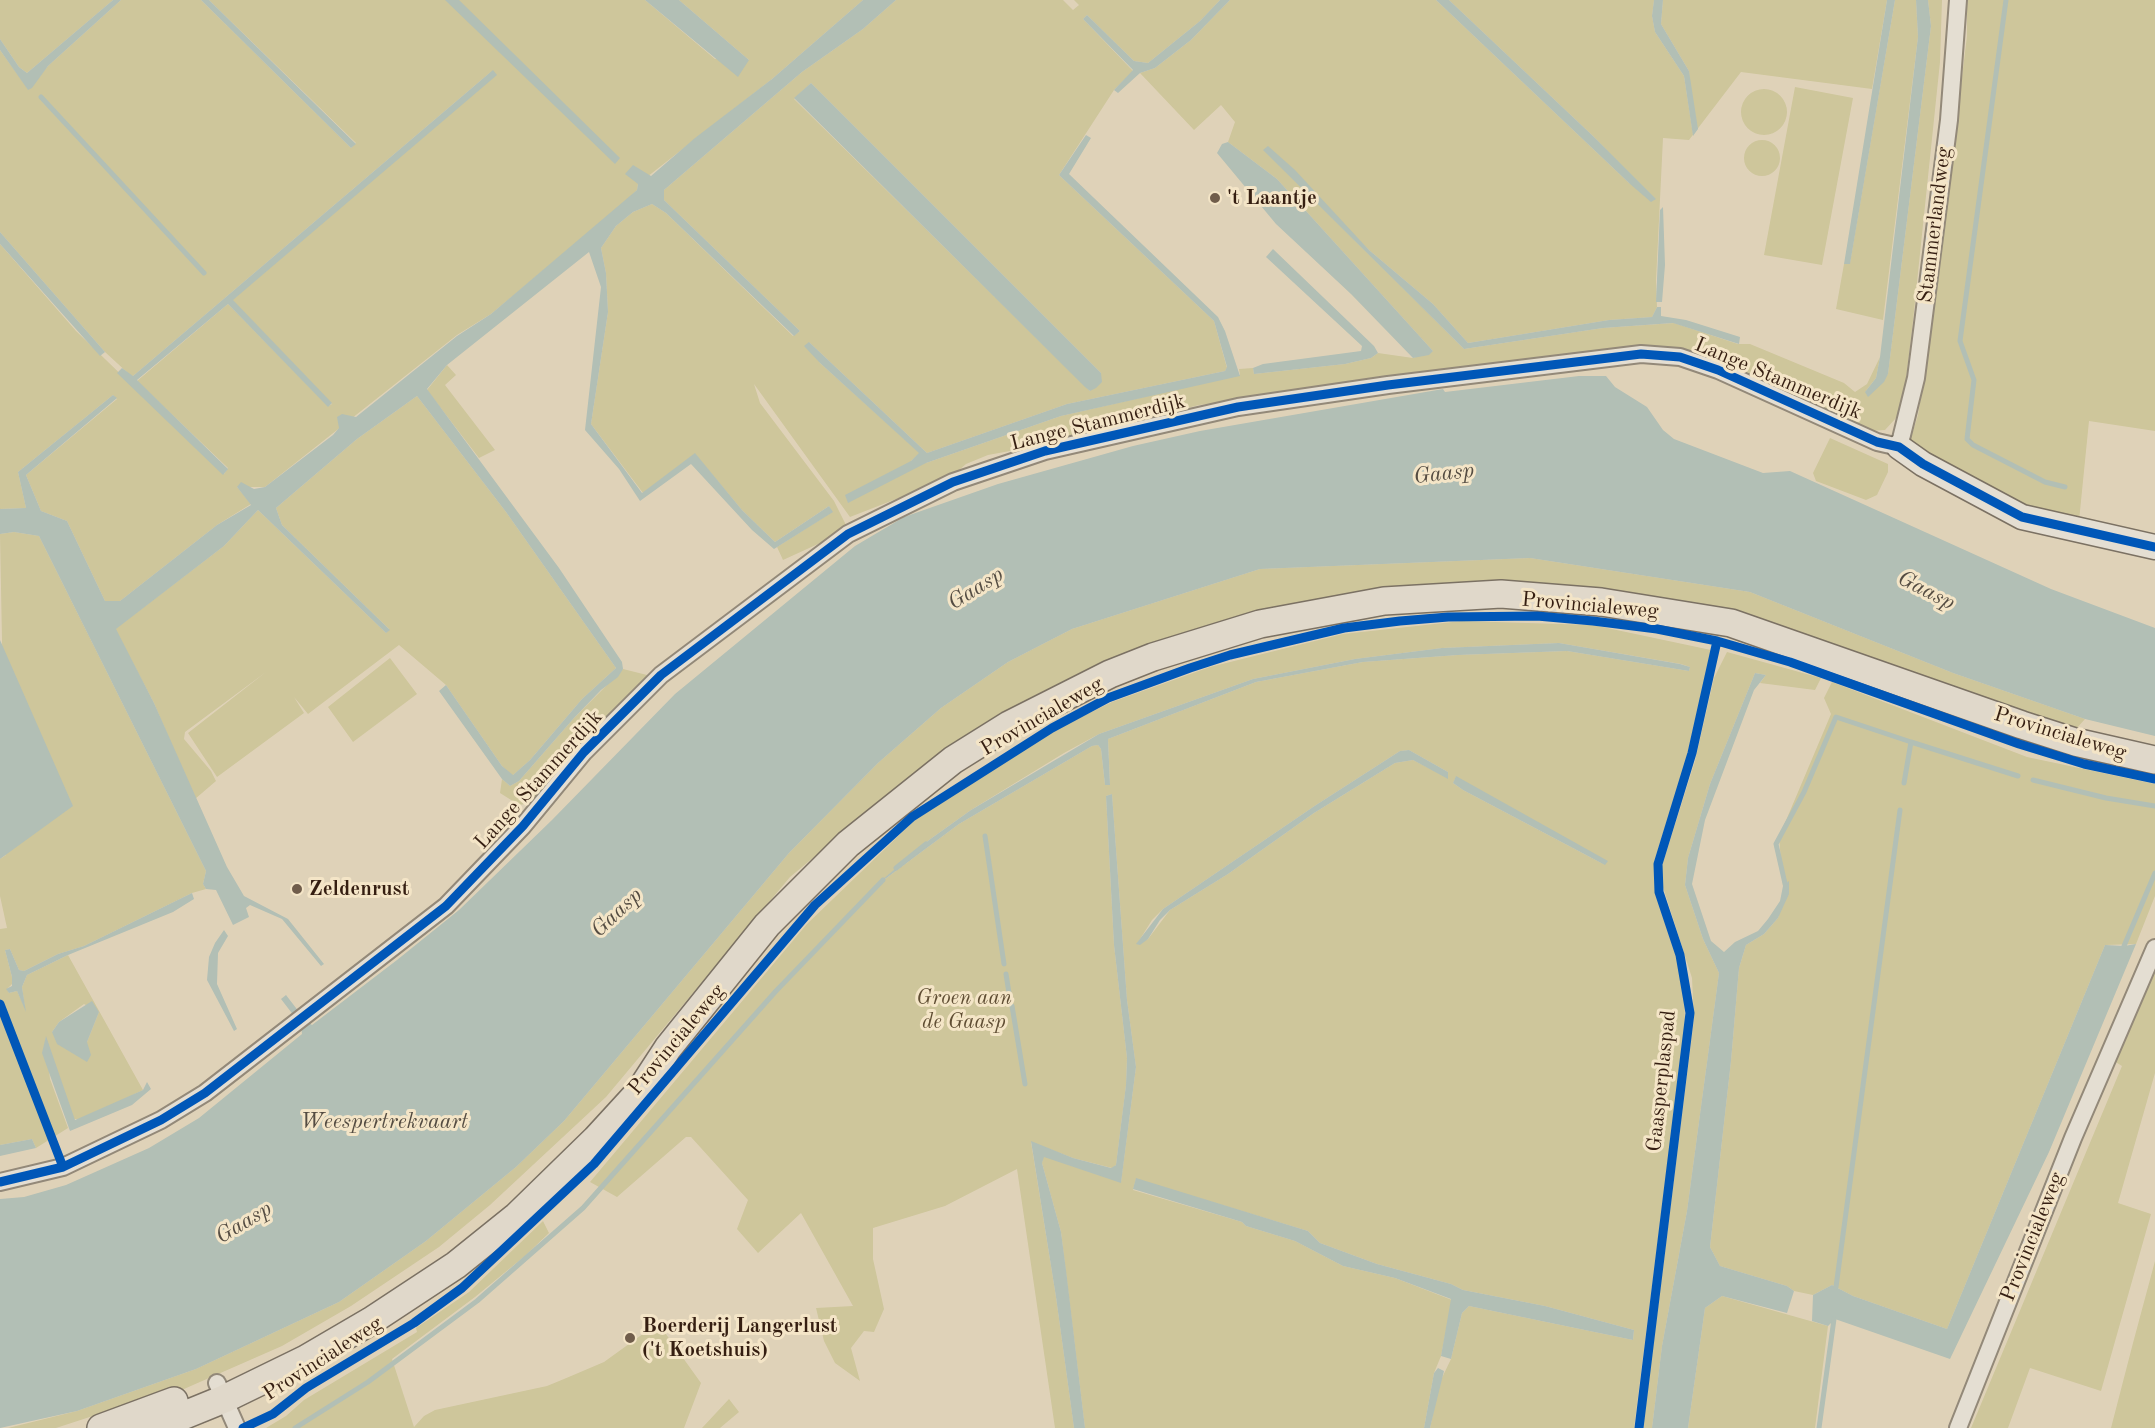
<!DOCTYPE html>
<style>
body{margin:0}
canvas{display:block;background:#dfd2b8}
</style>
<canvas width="2155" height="1428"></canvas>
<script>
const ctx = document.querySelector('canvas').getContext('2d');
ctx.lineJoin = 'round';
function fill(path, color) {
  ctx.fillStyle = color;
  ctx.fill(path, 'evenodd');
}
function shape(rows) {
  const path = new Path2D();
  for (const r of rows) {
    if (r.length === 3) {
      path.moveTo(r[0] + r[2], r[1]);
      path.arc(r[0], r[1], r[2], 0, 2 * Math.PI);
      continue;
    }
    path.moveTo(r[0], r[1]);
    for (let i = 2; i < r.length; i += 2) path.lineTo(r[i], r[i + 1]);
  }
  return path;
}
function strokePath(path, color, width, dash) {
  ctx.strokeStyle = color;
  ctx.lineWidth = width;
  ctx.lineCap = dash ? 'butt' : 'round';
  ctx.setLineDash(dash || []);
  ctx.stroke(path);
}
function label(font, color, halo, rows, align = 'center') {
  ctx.font = font + ' "Old Standard TT",serif';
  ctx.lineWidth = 6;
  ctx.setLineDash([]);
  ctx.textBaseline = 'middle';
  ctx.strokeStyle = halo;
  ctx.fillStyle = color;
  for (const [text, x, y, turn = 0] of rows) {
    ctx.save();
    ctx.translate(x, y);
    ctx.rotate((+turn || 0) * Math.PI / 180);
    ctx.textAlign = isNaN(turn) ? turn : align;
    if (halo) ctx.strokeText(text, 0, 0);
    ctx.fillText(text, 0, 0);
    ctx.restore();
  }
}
const green = shape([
 [0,0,113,0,27,73,19,67,0,39],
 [121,0,201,0,351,148,356,143,209,0,645,0,715,59,749,60,679,0,863,0,772,79,638,184,637,190,622,205,491,314,457,335,265,487,237,487,251,504,217,525,120,601,113,603,105,601,67,521,41,511,26,475,117,399,113,395,18,472,26,508,0,509,0,244,76,331,224,474,228,468,137,381,228,304,328,406,332,404,232,300,381,172,493,70,133,376,130,375,105,352,0,232,0,50,28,89,48,66],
 [896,0,1063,0,1073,10,1079,5,1074,0,1220,0,1200,21,1148,63,1134,61,1087,15,1083,19,1133,71,1114,90,1059,175,1214,321,1227,368,1225,371,1067,404,927,453,809,342,820,363,920,453,911,461,926,463,1061,416,1240,375,1239,369,1253,368,1254,374,1345,364,1371,358,1378,353,1413,358,1433,351,1277,179,1228,142,1235,122,1221,105,1194,130,1140,73,1155,68,1191,40,1230,0,1436,0,1630,184,1620,164,1593,136,1449,0,1654,0,1652,16,1655,32,1684,76,1693,135,1689,71,1661,24,1663,0,1887,0,1872,89,1741,72,1689,140,1663,138,1656,281,1657,307,1652,317,1609,320,1468,343,1433,304,1369,250,1264,150,1464,349,1603,328,1674,323,1738,344,1750,344,1844,383,1855,392,1867,384,1880,357,1876,378,1865,392,1888,374,1931,26,1928,0,1942,0,1940,62,1912,330,1904,395,1896,418,1885,430,1870,431,1678,354,1302,392,1199,405,1037,446,988,455,966,464,950,478,850,517,754,384,760,403,834,501,846,525,842,533,783,560,777,547,832,512,829,506,775,542,742,510,695,454,643,493,591,424,608,312,606,273,601,248,616,226,633,212,652,204,666,213,793,336,800,331,664,200,664,190,802,72,863,29],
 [811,83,1101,373,1090,391,794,99],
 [1895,0,1916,0,1918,37,1883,320,1836,309,1844,264,1850,263],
 [1967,0,2155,0,2155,431,2089,421,2079,521,2024,507,1909,444,1918,415,1931,332,1967,36],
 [1795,87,1853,98,1822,265,1764,255],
 [1764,112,23],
 [1762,158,18],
 [447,365,456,375,445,385,495,450,479,458,427,390],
 [417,396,506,512,616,668,582,699,530,760,512,776,502,766,446,685,399,645,308,714,294,697,304,713,217,777,188,733,266,672,185,732,184,739,211,771,216,781,195,799,154,703,115,629,224,546,258,510,386,633,389,629,282,525,276,508,357,439],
 [1830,438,1888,464,1888,472,1877,495,1866,500,1816,481,1813,473],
 [14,532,39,536,206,871,203,884,206,889,192,893,84,946,58,954,24,971,19,970,10,949,5,950,12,977,12,984,7,989,9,993,17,991,25,1008,22,987,27,975,68,955,143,1090,82,1119,73,1119,45,1037,50,1079,68,1128,36,1148,32,1139,0,1145,0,929,7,928,0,896,0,859,6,855,0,534],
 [84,1004,99,1012,87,1042,52,1032,59,1022],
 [1530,558,1750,592,1953,673,2085,719,2076,729,1748,617,1660,597,1591,587,1464,582,1350,593,1294,603,1262,612,897,788,790,877,606,1097,490,1205,439,1247,351,1306,282,1346,168,1396,142,1400,56,1428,8,1428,77,1411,196,1369,339,1302,426,1241,516,1167,564,1121,789,853,878,763,941,708,1008,662,1072,629,1260,569],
 [1462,621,1593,625,1711,650,1686,760,1654,862,1655,889,1684,980,1685,1026,1634,1428,1430,1428,1440,1382,1451,1359,1462,1313,1469,1306,1633,1340,1634,1330,1545,1306,1463,1290,1451,1284,1377,1264,1320,1243,1308,1231,1136,1179,1133,1190,1242,1222,1246,1226,1295,1241,1343,1266,1395,1278,1452,1300,1441,1356,1434,1373,1424,1428,1085,1428,1061,1232,1042,1163,1043,1156,1121,1182,1136,1067,1127,1000,1112,794,1106,796,1114,945,1127,1058,1126,1085,1116,1165,1112,1168,1073,1158,1031,1142,1056,1297,1074,1428,1055,1428,1017,1169,945,1206,873,1228,873,1259,884,1309,874,1332,864,1331,851,1348,860,1381,835,1363,824,1341,816,1308,853,1306,801,1213,758,1253,737,1229,748,1200,691,1137,686,1137,617,1197,590,1182,807,924,915,820,977,778,1057,729,1112,702,1210,667,1343,634],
 [1559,643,1681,664,1690,667,1689,671,1567,651,1458,655,1363,662,1256,682,1108,739,1110,784,1105,785,1101,749,1098,745,1092,746,959,824,877,885,929,840,971,810,1064,753,1099,734,1253,679,1355,659,1442,648],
 [1409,750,1448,772,1448,778,1413,760,1395,763,1314,813,1228,874,1170,910,1148,939,1137,944,1152,920,1163,909,1316,805,1400,751],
 [1456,777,1493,798,1605,865,1463,790,1453,783],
 [1727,652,1821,678,1815,690,1760,683,1766,675,1755,673,1710,784,1688,858,1685,885,1703,939,1719,973,1687,1211,1662,1346,1652,1428,1643,1428,1694,1019,1692,978,1662,884,1662,866,1695,761,1714,678],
 [390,658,417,694,353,742,328,707],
 [623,669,651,676,592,729,530,803,519,805,500,793,502,779,510,786,519,781,574,718],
 [1832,682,2027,757,2155,784,2155,896,2136,944,2105,945,1947,1329,1853,1296,1832,1285,1813,1295,1794,1291,1787,1286,1720,1266,1710,1247,1731,1061,1739,968,1746,945,1764,934,1778,918,1788,882,1783,886,1779,837,1831,714,1824,698],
 [2155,959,2155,1073,2118,1203,2151,1214,2101,1391,2030,1368,2008,1428,1971,1428,2122,1066,2114,1061],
 [543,1221,549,1233,526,1255,475,1297,392,1359,414,1427,424,1416,435,1410,547,1386,564,1379,604,1362,658,1323,701,1383,684,1428,266,1428,286,1416,304,1400,417,1332,416,1328,469,1292],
 [2155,1261,2155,1428,2111,1428,2133,1343],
 [1722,1296,1828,1326,1815,1428,1688,1428,1705,1308],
 [729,1399,739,1412,720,1428,702,1428]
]);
const water = shape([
 [113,0,121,0,48,66,32,88,28,90,0,50,0,39,19,67,27,73],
 [201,0,209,0,356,144,351,148],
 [445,0,459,0,620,158,615,164],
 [645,0,679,0,749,60,738,77],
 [863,0,896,0,863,29,802,72,664,190,664,200,800,331,794,336,666,213,652,204,633,212,616,226,601,248,606,273,608,312,591,424,642,493,695,453,742,510,775,542,829,506,833,512,774,549,752,530,691,464,640,501,619,469,585,430,601,287,589,252,447,365,427,389,559,568,622,662,623,669,618,677,601,690,574,718,519,781,510,786,502,779,439,691,446,685,502,766,513,775,530,760,582,699,616,668,506,512,417,396,357,439,276,508,282,525,390,630,386,633,258,510,224,546,116,629,154,703,227,867,244,896,288,919,324,964,321,966,282,919,250,905,246,908,249,917,233,925,216,890,206,889,203,884,206,871,39,536,14,532,0,534,0,509,26,508,18,472,113,395,117,398,26,475,41,511,67,521,105,601,120,601,217,525,251,505,237,487,241,482,254,489,265,487,333,435,339,428,337,417,342,414,356,417,457,336,491,314,637,190,638,184,625,174,633,165,651,176,695,138,772,79],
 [1220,0,1230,0,1191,40,1155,68,1140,73,1118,93,1114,90,1133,70,1083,19,1087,15,1134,61,1148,63,1200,21],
 [1436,0,1449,0,1593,136,1656,199,1651,202,1630,184],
 [1654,0,1663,0,1661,24,1689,71,1698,129,1693,136,1684,76,1655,32,1652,16],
 [1887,0,1895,0,1850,264,1844,264],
 [1916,0,1928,0,1931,26,1888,374,1884,382,1868,397,1865,392,1876,378,1880,357,1918,37],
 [493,70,497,75,233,300,332,403,328,407,228,304,137,380,228,469,223,475,117,373,122,368,133,376],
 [811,83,1101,373,1102,382,1096,388,1090,391,1085,387,794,98],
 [1086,135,1091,138,1069,174,1218,317,1225,331,1240,376,1061,416,926,463,848,503,845,495,911,461,919,453,820,363,804,346,809,342,927,453,1067,404,1225,371,1227,367,1214,321,1059,175],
 [1228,142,1277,179,1433,351,1429,355,1413,358,1351,294,1276,224,1217,153,1222,144],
 [1268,146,1295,170,1369,250,1433,304,1468,343,1609,320,1652,317,1657,307,1661,307,1661,316,1686,320,1740,337,1739,344,1673,323,1603,328,1464,349,1263,150],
 [1663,207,1665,265,1662,302,1656,302,1660,210],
 [0,232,105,352,100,356,0,244],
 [1273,249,1374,346,1378,353,1371,358,1345,364,1254,374,1253,368,1263,364,1361,351,1362,346,1266,257],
 [1579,376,1606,376,1615,387,1647,407,1663,430,1674,439,1763,473,1790,471,2051,589,2155,628,2155,736,2085,719,1953,673,1750,592,1530,558,1260,569,1072,629,1008,662,941,708,878,763,789,853,564,1121,516,1167,426,1241,339,1302,196,1369,77,1411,0,1428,0,1199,24,1197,66,1185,149,1148,199,1118,302,1034,301,1025,281,999,286,995,306,1021,312,1025,397,960,459,910,552,820,675,694,855,546,904,517,998,484,1133,446,1200,431,1443,389,1445,392],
 [0,640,73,806,0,859],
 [1559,643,1680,664,1690,667,1689,671,1567,651,1458,655,1363,662,1256,682,1108,739,1110,785,1105,785,1101,749,1098,745,1092,746,959,824,869,891,929,840,971,810,1099,734,1253,679,1355,659,1442,648],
 [1755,673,1766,675,1754,690,1705,820,1692,884,1711,941,1724,952,1735,942,1758,931,1768,919,1780,901,1783,886,1789,881,1789,894,1778,918,1764,934,1746,945,1739,968,1731,1061,1710,1247,1720,1266,1787,1286,1794,1291,1787,1313,1722,1296,1705,1308,1688,1428,1652,1428,1662,1346,1687,1211,1719,973,1703,939,1685,885,1688,858,1710,784],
 [1409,750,1448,772,1448,779,1413,760,1395,763,1314,813,1228,874,1170,910,1160,920,1148,939,1140,945,1136,944,1163,909,1316,805,1400,751],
 [1456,776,1608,861,1605,865,1463,790,1453,783],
 [1112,794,1127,1000,1136,1067,1121,1183,1044,1157,1042,1163,1061,1232,1066,1270,1085,1428,1074,1428,1056,1297,1031,1141,1073,1158,1111,1168,1116,1165,1126,1085,1127,1058,1114,945,1106,796],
 [192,893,194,899,173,912,68,955,27,975,22,987,26,1012,17,991,9,993,6,989,12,986,12,977,5,950,10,949,19,970,24,971,58,954,84,946],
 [224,930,228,936,218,953,217,984,237,1029,234,1031,207,980,209,957,215,943],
 [2136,944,2049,1152,1950,1359,1835,1319,1828,1326,1812,1321,1813,1295,1832,1285,1853,1296,1947,1329,2105,945,2124,946],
 [92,1001,99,1012,87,1042,91,1055,87,1062,57,1044,52,1032,59,1022],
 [46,1036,75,1120,143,1090,147,1082,151,1089,132,1105,70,1131,42,1053],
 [32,1139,36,1148,0,1156,0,1145],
 [1136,1178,1308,1231,1320,1243,1377,1264,1451,1284,1463,1290,1545,1306,1634,1330,1633,1340,1469,1306,1462,1313,1451,1359,1441,1356,1451,1299,1395,1278,1343,1266,1295,1241,1246,1226,1242,1222,1133,1189],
 [1438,1368,1444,1371,1430,1428,1424,1428,1434,1373]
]);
const stream = shape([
 [2006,0,1960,341,1974,380,1967,439,1973,445,2045,482,2065,487],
 [41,97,204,273],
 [1911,742,2018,776],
 [2033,780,2106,798,2155,806],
 [985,836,1004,964],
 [896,868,926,844],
 [1786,888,1776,844,1804,792,1836,717,1911,742,1904,783],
 [2124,946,2155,873],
 [1006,974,1009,993],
 [1012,1006,1025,1084],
 [1836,1287,1900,810],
 [295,1428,368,1382,477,1301,583,1208,776,991,883,880],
 [1819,1428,1834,1319]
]);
const street = shape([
 [0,1182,63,1167,161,1120,205,1093,446,906,523,826,584,752,661,675,848,534,953,482,1045,451,1238,407,1388,385,1641,354,1680,357,1718,370,1877,442,1899,447,1916,378,1949,120,1958,0],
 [217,1383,237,1428],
 [1958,1428,2073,1138,2155,948]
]);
const secondary = shape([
 [1899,447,1923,464,2022,517,2155,547]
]);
const primary = shape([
 [101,1428,174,1401],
 [153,1428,224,1399,306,1359,371,1321,456,1265,517,1216,596,1139,640,1091,668,1048,767,925,848,844,953,760,1009,725,1110,674,1153,657,1260,624,1384,601,1501,594,1601,602,1731,623,2022,725,2075,742,2155,760]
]);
const cycleway = shape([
 [0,1004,63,1167],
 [0,1182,63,1167,161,1120,205,1093,446,906,523,826,584,752,661,675,848,534,953,482,1045,451,1238,407,1388,385,1641,354,1680,357,1718,370,1877,442,1899,447,1923,464,2022,517,2155,547],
 [243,1428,273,1414,306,1388,414,1323,462,1288,594,1164,815,905,912,817,1052,728,1108,698,1190,668,1230,655,1344,628,1400,621,1448,617,1537,616,1593,621,1657,629,1717,641,1790,662,2019,744,2084,764,2155,779],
 [1639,1428,1690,1013,1680,955,1659,892,1658,864,1692,753,1717,641]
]);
const markers = [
 [1215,198,6,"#705d4b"],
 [297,889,6,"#705d4b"],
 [630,1338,6,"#705d4b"]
];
const poiNames = [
 ["'t Laantje",1227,198],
 ["Zeldenrust",309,889],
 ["Boerderij Langerlust",642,1326],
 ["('t Koetshuis)",642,1350]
];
const streetNames = [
 ["Stammerlandweg",1935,225,-83],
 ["Lange Stammerdijk",1778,379,23],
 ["Lange Stammerdijk",1098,423,-14],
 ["Provincialeweg",1590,606,5],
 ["Provincialeweg",1042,717,-30],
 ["Provincialeweg",2060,734,17],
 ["Lange Stammerdijk",539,780,-48],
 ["Provincialeweg",677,1040,-50],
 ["Gaasperplaspad",1662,1081,-84],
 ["Provincialeweg",2033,1237,-68],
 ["Provincialeweg",323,1359,-33]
];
const parkNames = [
 ["Groen aan",964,998],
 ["de Gaasp",964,1022]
];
const waterNames = [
 ["Gaasp",1444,474,-6],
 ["Gaasp",976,589,-32],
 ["Gaasp",1926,591,27],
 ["Gaasp",617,913,-43],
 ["Weespertrekvaart",384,1122],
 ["Gaasp",244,1223,-31]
];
fill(green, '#cec69b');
fill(water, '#b2bfb5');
strokePath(stream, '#b2bfb5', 5);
strokePath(street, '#938979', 20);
strokePath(secondary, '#7b7163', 27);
strokePath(primary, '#7b7163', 30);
strokePath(street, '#e4ded2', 16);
strokePath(secondary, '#e4ded2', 24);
strokePath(primary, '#e0d8ca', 27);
strokePath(cycleway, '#0057b8', 9);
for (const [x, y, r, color] of markers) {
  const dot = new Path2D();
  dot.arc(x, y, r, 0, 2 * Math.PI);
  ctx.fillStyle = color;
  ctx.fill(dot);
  strokePath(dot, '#f4e5c7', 2);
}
label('bold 21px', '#351e11', '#f4e5c7', poiNames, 'left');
label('21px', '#351e11', '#f4e5c7', streetNames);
label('italic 21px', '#5f4d33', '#f4e5c7', parkNames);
label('italic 22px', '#544c42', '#f4e5c7', waterNames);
</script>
